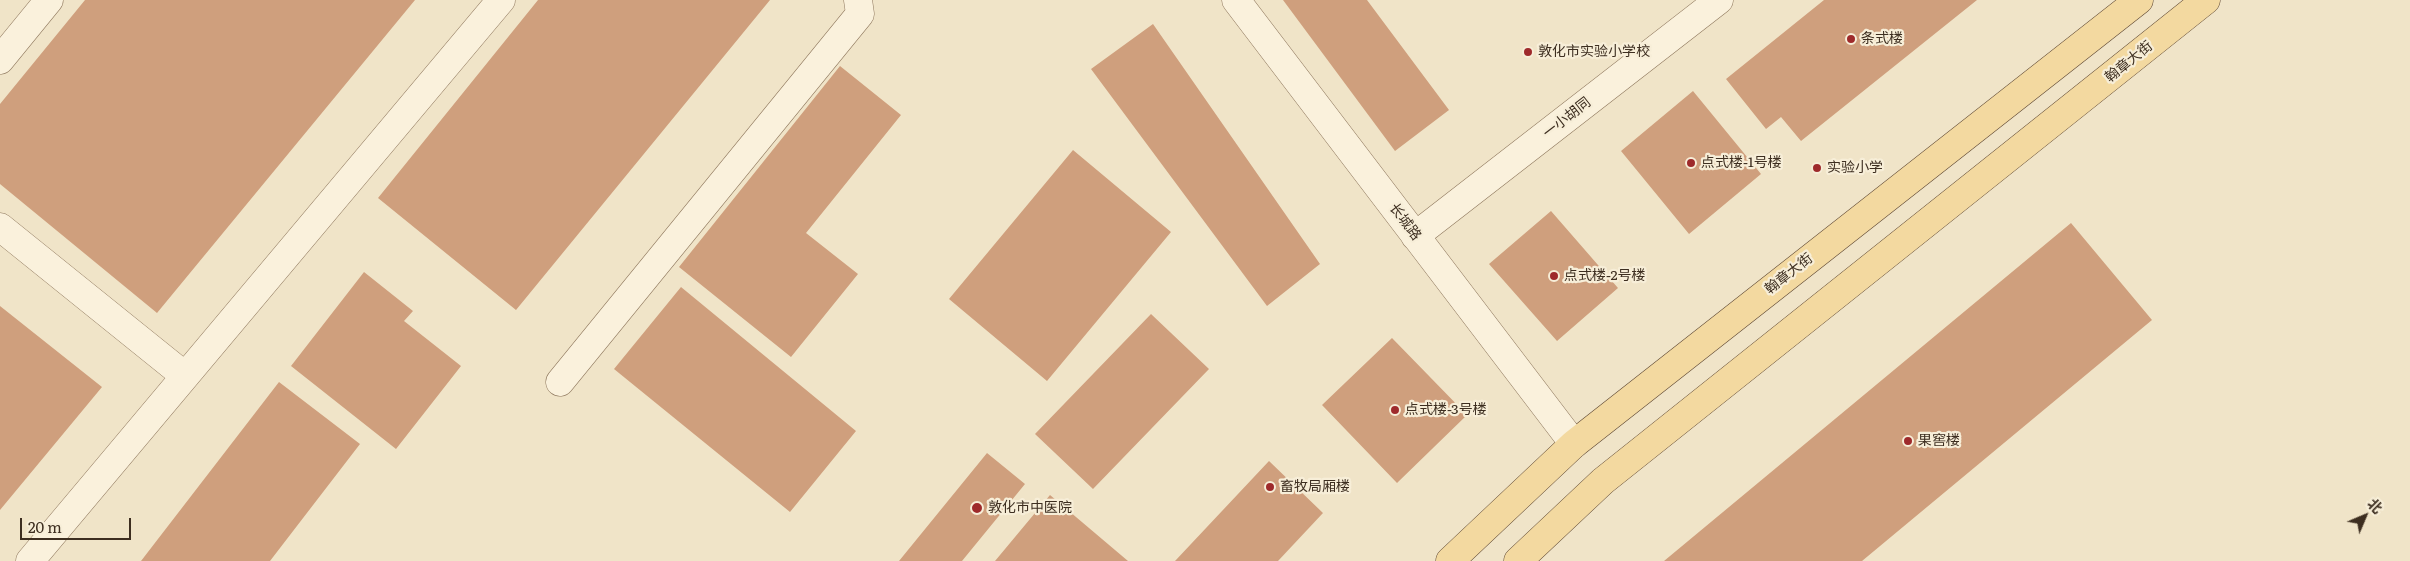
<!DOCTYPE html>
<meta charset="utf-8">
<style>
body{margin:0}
#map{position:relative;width:2410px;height:561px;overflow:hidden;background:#f0e4c8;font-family:Literata,"Noto Sans SC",serif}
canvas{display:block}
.north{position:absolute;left:2340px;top:491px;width:50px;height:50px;-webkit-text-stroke:4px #f7eed8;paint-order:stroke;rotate:45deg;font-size:14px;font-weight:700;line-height:20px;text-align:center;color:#3d2e20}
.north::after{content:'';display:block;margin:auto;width:18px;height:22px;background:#3d2e20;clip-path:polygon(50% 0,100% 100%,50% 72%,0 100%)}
.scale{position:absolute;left:20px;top:518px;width:111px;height:22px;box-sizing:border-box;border:2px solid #3d2e20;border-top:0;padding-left:6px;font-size:15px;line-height:18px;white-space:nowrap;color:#3d2e20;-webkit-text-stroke:4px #f7eed8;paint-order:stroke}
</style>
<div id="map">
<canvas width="2410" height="561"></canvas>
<div class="north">北</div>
<div class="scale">20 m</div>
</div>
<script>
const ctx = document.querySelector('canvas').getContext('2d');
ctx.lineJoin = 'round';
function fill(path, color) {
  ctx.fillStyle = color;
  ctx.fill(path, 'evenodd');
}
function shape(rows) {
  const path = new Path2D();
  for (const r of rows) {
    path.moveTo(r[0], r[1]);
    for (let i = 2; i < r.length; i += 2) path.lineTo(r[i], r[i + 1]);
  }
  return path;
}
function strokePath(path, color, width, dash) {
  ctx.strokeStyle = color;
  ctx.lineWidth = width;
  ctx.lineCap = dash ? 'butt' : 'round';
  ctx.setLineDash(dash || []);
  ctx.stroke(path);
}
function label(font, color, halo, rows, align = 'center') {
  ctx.font = font + ' Literata,"Noto Sans SC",serif';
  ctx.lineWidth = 4.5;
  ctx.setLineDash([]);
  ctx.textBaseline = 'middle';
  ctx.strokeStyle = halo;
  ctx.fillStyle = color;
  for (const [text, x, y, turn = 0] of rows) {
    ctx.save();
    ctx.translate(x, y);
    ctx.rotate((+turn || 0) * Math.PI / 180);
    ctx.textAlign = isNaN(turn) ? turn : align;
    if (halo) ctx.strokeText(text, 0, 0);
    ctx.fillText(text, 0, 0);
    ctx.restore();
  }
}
const building = shape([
 [85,0,415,0,157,313,0,184,0,104],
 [538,0,770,0,516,310,378,198],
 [1283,0,1367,0,1449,110,1395,151],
 [1824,0,1977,0,1801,141,1781,117,1766,129,1726,79],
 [1153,24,1320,264,1267,306,1091,69],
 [840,66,901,115,806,233,858,274,791,357,679,267],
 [1693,91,1761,174,1689,234,1621,151],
 [1073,150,1171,232,1047,381,949,299],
 [1551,211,1618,288,1557,341,1489,264],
 [2071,223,2152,320,1862,561,1664,561],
 [364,272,413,311,404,321,461,366,396,449,291,366],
 [681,287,856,431,790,512,614,369],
 [0,306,102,387,0,510],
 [1151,314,1209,369,1093,489,1035,434],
 [1392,338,1467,415,1397,483,1322,405],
 [279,382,360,444,270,561,141,561],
 [987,453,1025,484,962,561,899,561],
 [1269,461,1323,513,1278,561,1175,561],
 [1050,495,1128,561,995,561]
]);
const street = shape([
 [1236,0,1574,444],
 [0,60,49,0],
 [0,227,185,376],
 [1415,236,1719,0],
 [560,382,860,14,858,0],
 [30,561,501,0]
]);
const primary = shape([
 [1450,561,1574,444,2139,0],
 [1518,561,1603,481,2206,0]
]);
const markers = [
 [1851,39,5,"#9e2a2b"],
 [1528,52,5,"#9e2a2b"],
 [1691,163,5,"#9e2a2b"],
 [1817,168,5,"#9e2a2b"],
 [1554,276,5,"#9e2a2b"],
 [1395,410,5,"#9e2a2b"],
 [1908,441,5,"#9e2a2b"],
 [1270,487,5,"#9e2a2b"],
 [977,508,6,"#9e2a2b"]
];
const poiNames = [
 ["条式楼",1861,39],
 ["敦化市实验小学校",1538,52],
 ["点式楼-1号楼",1701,163],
 ["实验小学",1827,168],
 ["点式楼-2号楼",1564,276],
 ["点式楼-3号楼",1405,410],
 ["果窖楼",1918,441],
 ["畜牧局厢楼",1280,487],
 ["敦化市中医院",988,508]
];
const streetNames = [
 ["翰章大街",2129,62,-39],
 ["一小胡同",1567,118,-38],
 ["长城路",1405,222,53],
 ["翰章大街",1789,274,-38]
];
fill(building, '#cf9f7d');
strokePath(street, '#8d765c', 29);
strokePath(primary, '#5b4430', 29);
strokePath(street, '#faf1dc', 28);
strokePath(primary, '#f3d9a0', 28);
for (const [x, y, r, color] of markers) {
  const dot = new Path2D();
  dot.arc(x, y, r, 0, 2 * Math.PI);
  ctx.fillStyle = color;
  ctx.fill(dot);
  strokePath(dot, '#f7eed8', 2);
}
label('14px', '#3d2e20', '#f7eed8', poiNames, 'left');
label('14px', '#3d2e20', '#f7eed8', streetNames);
</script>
